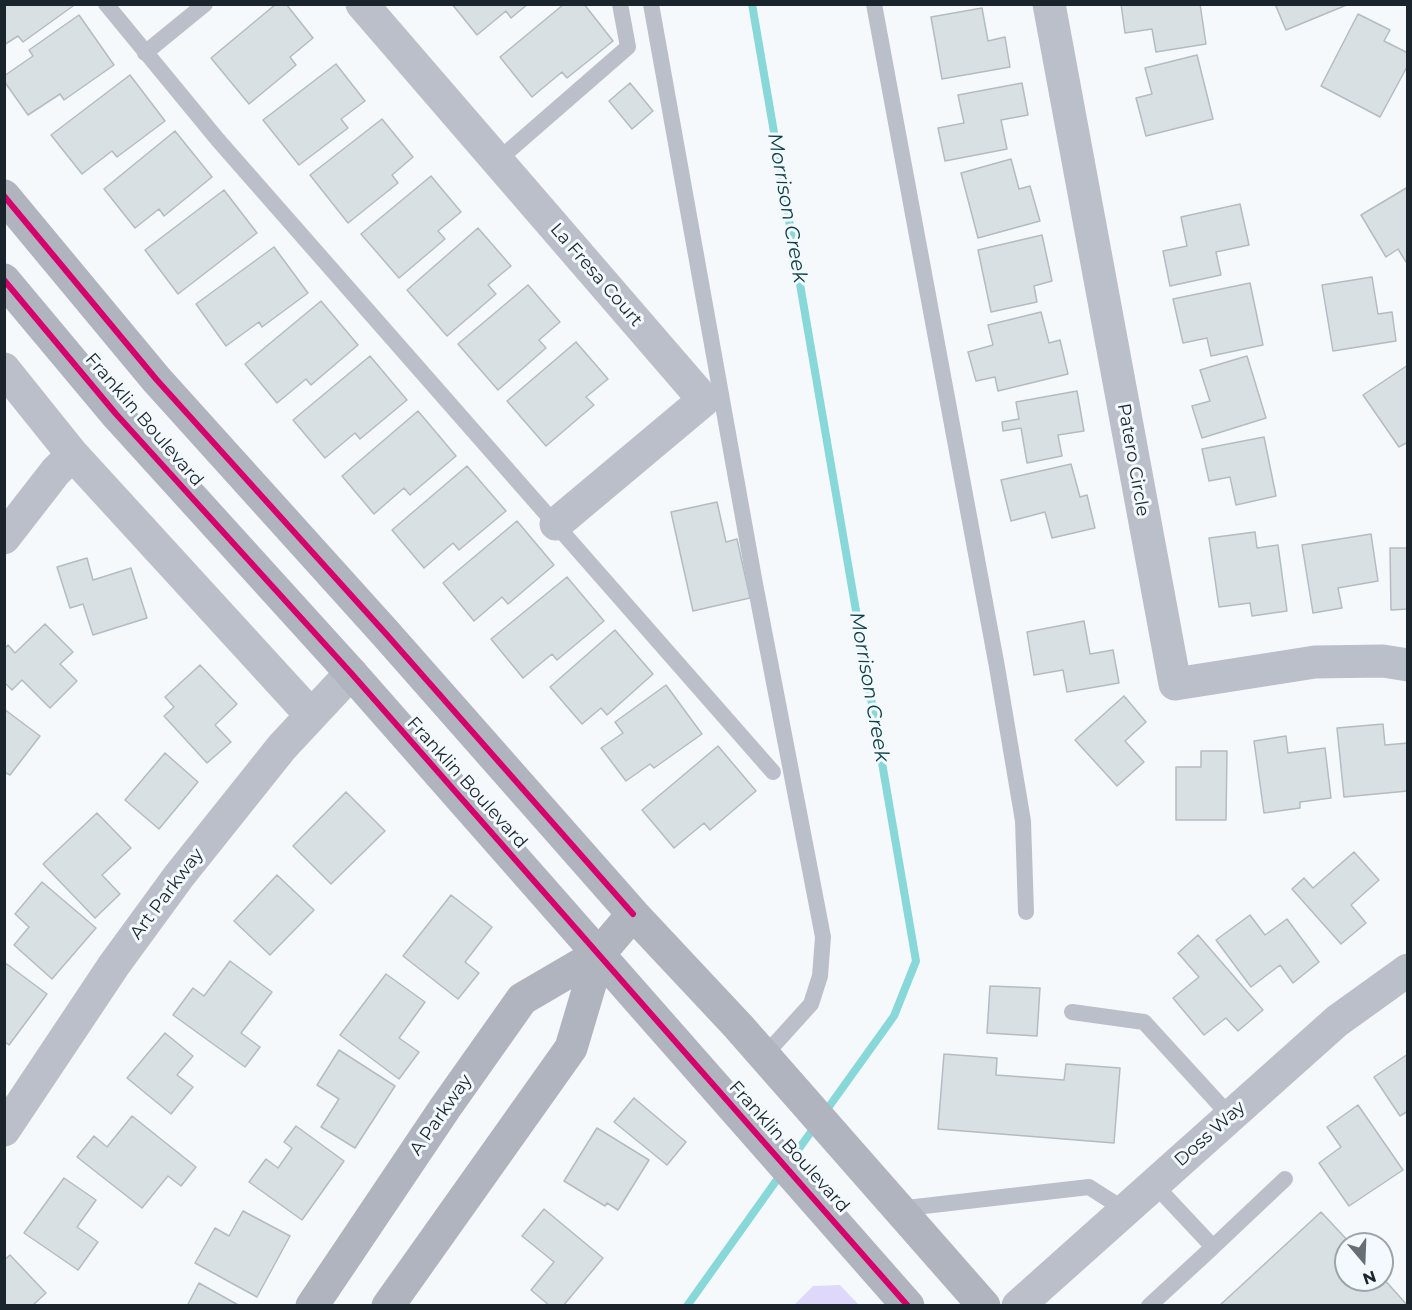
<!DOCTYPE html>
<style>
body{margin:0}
#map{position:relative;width:1412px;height:1310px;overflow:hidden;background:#f6f9fb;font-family:Montserrat,sans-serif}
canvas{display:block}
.frame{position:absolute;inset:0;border:6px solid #1a242d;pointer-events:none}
.north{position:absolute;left:1334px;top:1232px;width:60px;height:60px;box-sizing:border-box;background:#f3f9fe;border:2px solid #9ca4aa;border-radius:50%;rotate:161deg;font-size:16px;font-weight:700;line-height:24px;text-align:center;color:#1a242d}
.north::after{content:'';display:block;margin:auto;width:21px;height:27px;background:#676f75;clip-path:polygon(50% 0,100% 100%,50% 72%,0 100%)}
</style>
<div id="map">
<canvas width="1412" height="1310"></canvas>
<div class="frame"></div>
<div class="north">N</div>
</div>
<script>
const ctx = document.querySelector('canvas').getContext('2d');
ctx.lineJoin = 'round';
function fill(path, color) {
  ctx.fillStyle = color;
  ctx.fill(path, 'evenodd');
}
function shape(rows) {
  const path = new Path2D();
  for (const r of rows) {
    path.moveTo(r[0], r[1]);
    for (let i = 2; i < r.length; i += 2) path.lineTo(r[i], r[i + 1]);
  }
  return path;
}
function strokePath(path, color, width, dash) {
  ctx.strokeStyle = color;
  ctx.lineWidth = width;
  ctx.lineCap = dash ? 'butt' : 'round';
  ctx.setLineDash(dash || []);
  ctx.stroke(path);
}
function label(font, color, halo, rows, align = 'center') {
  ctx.font = font + ' Montserrat,sans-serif';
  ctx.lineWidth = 6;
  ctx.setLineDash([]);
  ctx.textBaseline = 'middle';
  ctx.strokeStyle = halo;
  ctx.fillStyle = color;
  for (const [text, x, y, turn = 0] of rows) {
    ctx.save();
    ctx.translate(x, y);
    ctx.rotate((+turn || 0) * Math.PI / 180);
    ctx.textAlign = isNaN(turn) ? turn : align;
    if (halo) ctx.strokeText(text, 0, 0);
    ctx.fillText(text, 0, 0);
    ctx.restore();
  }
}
const green = shape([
 [840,1285,859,1305,794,1305,813,1286]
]);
const stream = shape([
 [752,4,916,961,894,1016,823,1115],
 [790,1161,816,1125],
 [687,1306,781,1174]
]);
const building = shape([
 [4,4,71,4,73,6,23,42,18,36,4,45,4,4],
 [276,4,286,4,313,38,290,57,296,65,249,104,211,58,276,4],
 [452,4,528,4,511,18,506,11,477,35,452,4],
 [564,4,584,4,613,41,567,78,562,72,532,97,500,57,564,4],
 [1121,4,1200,4,1206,44,1156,52,1152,29,1125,33,1121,4],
 [1275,4,1349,4,1286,30,1275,4],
 [982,8,988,41,1005,37,1010,67,942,79,931,17,982,8],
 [1358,14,1390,30,1384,41,1408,53,1408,65,1380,117,1321,86,1358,14],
 [79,15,114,65,64,100,60,94,28,115,4,81,4,76,33,56,29,50,79,15],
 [1197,55,1213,119,1146,136,1136,98,1152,94,1145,68,1197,55],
 [336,64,365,101,341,119,348,128,299,165,263,120,336,64],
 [130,75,165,121,117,157,112,151,82,174,51,135,130,75],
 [630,83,653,111,632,129,609,101,630,83],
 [1022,83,1028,115,1001,120,1007,149,945,161,938,128,964,123,958,95,1022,83],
 [382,119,413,157,392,175,398,183,348,223,310,175,382,119],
 [175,131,212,177,164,216,159,209,135,228,104,189,175,131],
 [1011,159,1019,189,1030,186,1040,221,978,238,961,173,1011,159],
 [431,176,461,212,438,231,445,239,399,278,361,234,431,176],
 [1408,187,1408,265,1398,249,1386,257,1361,215,1408,187],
 [224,190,257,233,178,294,145,250,224,190],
 [1240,204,1249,245,1216,252,1221,275,1170,286,1163,251,1187,246,1181,217,1240,204],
 [478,228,511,266,488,285,496,294,447,336,407,290,478,228],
 [1042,235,1052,281,1034,286,1037,302,991,312,978,250,1042,235],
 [274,247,308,293,262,327,259,322,226,346,196,304,274,247],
 [1372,277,1378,314,1392,312,1396,341,1333,351,1322,285,1372,277],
 [1250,283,1263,345,1211,356,1207,338,1183,343,1173,299,1250,283],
 [528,285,560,322,539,340,546,348,498,390,458,344,528,285],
 [321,301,358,345,311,385,306,379,277,403,245,364,321,301],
 [1041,312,1049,343,1060,340,1068,374,998,391,995,377,976,381,968,352,993,345,988,325,1041,312],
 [576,342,608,379,586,397,594,405,546,446,507,401,576,342],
 [370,356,407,400,360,439,355,433,325,458,293,420,370,356],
 [1247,356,1266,418,1202,438,1192,406,1210,401,1200,370,1247,356],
 [1408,365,1408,442,1399,447,1363,395,1408,365],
 [1077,391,1084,431,1058,435,1062,456,1027,463,1021,428,1003,431,1002,422,1019,419,1016,402,1077,391],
 [418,411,456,456,410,495,404,488,374,514,342,476,418,411],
 [1264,437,1276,496,1236,505,1230,477,1209,481,1202,449,1264,437],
 [1071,464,1080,497,1087,495,1095,528,1052,538,1045,512,1011,521,1001,480,1071,464],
 [467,466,506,511,459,550,453,543,424,568,392,530,467,466],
 [717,502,726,542,737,539,750,598,693,611,671,512,717,502],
 [517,521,554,565,508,604,502,597,474,621,443,583,517,521],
 [1255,532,1257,548,1278,545,1287,611,1252,616,1250,603,1219,607,1209,538,1255,532],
 [1371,534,1378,581,1338,588,1342,608,1313,613,1302,545,1371,534],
 [1390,548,1408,548,1408,609,1391,610,1390,548],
 [87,558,93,580,131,568,147,618,93,635,83,604,70,608,57,567,87,558],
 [567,577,604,621,557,660,552,654,523,678,491,639,567,577],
 [1084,621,1090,654,1113,650,1119,683,1067,692,1063,670,1034,675,1027,632,1084,621],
 [45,624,73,652,60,664,77,681,50,708,22,680,12,690,4,682,4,649,8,645,15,653,45,624],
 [615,630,653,674,607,715,601,708,582,724,550,687,615,630],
 [200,665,237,704,215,725,231,742,207,763,164,716,174,707,165,697,200,665],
 [666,685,702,734,654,768,650,764,626,781,601,748,623,733,615,722,666,685],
 [1124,696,1146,722,1125,741,1144,762,1117,786,1075,740,1124,696],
 [4,709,40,736,10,775,4,772,4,709],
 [1383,724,1385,745,1408,743,1408,791,1344,797,1337,728,1383,724],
 [1286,736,1288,753,1325,748,1331,798,1300,802,1300,808,1264,813,1254,741,1286,736],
 [718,746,756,791,710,830,704,823,674,848,642,810,718,746],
 [1201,751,1227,751,1226,820,1176,820,1176,767,1201,767,1201,751],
 [165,753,198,782,159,829,125,800,165,753],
 [346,792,385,831,331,884,293,846,346,792],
 [97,813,131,848,102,875,120,894,95,918,43,864,97,813],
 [1354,852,1379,880,1351,905,1366,923,1341,944,1292,889,1304,878,1313,888,1354,852],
 [277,875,314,910,270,955,234,921,277,875],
 [42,882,96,928,52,979,14,945,29,927,15,914,42,882],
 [451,895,492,927,465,962,479,973,458,999,403,956,451,895],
 [1250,915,1265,935,1287,919,1319,962,1293,983,1280,965,1251,987,1216,940,1250,915],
 [1198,935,1263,1010,1238,1031,1226,1018,1204,1035,1173,998,1199,977,1178,953,1198,935],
 [230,961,272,992,241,1033,260,1047,245,1067,173,1015,193,988,204,996,230,961],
 [4,962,47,994,9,1045,4,1041,4,962],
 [386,974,425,1002,399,1038,419,1052,399,1079,340,1035,386,974],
 [990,986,1040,988,1037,1036,987,1033,990,986],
 [165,1033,193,1056,177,1075,193,1087,171,1114,127,1078,165,1033],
 [339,1050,395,1086,355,1148,321,1127,339,1099,317,1085,339,1050],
 [944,1054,997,1058,996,1075,1064,1080,1066,1064,1120,1068,1114,1143,938,1129,944,1054],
 [1408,1054,1408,1111,1400,1116,1374,1077,1408,1054],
 [634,1098,686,1142,667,1165,614,1122,634,1098],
 [1358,1105,1403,1170,1349,1206,1319,1163,1341,1147,1327,1127,1358,1105],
 [132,1116,196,1167,181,1186,168,1176,142,1208,77,1157,94,1136,107,1147,132,1116],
 [296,1126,344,1161,302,1220,249,1182,266,1159,278,1168,292,1148,284,1142,296,1126],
 [597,1128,649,1160,618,1210,607,1203,605,1206,564,1181,597,1128],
 [64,1178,96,1200,77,1227,98,1242,78,1270,24,1233,64,1178],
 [544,1209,603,1258,563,1306,550,1306,531,1290,554,1262,522,1236,544,1209],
 [243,1211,290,1236,257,1297,195,1263,215,1228,229,1236,243,1211],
 [1321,1212,1351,1244,1346,1244,1346,1280,1382,1280,1382,1277,1408,1306,1219,1306,1321,1212],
 [10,1255,46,1293,32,1306,4,1306,4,1260,10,1255],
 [199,1283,240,1306,187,1306,199,1283]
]);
const lane = shape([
 [106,4,218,140,773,772],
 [651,4,755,584,823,937,820,976,811,1004,764,1056],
 [874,4,997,667,1023,821,1026,912],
 [145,53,205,4],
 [497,161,628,47,620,4],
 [1072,1012,1144,1022,1230,1116],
 [1154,1184,1213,1247,1285,1179],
 [898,1209,1089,1187,1125,1210],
 [1149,1306,1213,1247]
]);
const street = shape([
 [362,4,704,400,556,524],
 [1049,4,1175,684,1315,662,1383,661,1408,665],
 [4,369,73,455,311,715],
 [4,538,56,471,73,455],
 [4,1130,114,965,179,876,282,747,351,673],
 [1018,1306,1337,1021,1408,970]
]);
const secondary = shape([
 [4,196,156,379,387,635,633,914,738,1026,984,1306],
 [4,280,116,414,351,673,908,1306],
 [312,1306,445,1108,522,999,599,954,633,914],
 [388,1306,571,1048,599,954]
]);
const cycleway = shape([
 [4,196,156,379,387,635,633,914],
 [4,280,116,414,351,673,908,1306]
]);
const streetNames = [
 ["La Fresa Court",596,275,49],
 ["Franklin Boulevard",144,420,49],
 ["Patero Circle",1133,460,80],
 ["Franklin Boulevard",467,783,48],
 ["Art Parkway",167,894,-53],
 ["A Parkway",441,1115,-55],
 ["Doss Way",1210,1134,-42],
 ["Franklin Boulevard",789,1147,48]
];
const waterNames = [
 ["Morrison Creek",787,208,80],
 ["Morrison Creek",869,687,80]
];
fill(green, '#ded9fa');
strokePath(stream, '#88d8da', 8);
fill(building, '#d8e0e4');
strokePath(building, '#b3bcc0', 1.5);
strokePath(lane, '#bbbfc9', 16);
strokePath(street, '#bbbfc9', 33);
strokePath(secondary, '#b0b4bf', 33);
strokePath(cycleway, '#d6006c', 6);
label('18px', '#1a242d', '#f3f9fe', streetNames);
label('italic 20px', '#0d4143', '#f3f9fe', waterNames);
</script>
